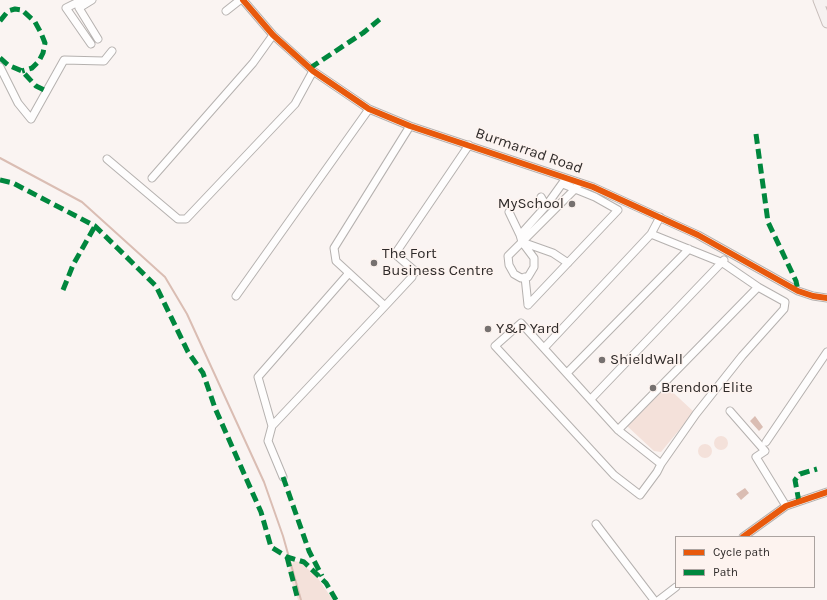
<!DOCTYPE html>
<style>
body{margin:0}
#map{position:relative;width:827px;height:600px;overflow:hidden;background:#faf4f2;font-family:Karla,sans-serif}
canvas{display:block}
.legend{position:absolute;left:675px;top:536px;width:140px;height:52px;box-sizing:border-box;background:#fdf3ef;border:1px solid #aba3a0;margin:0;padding:5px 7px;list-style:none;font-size:12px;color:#2f2b2a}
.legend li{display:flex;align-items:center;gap:8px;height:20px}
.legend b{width:20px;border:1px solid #aba3a0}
</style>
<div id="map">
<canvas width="827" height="600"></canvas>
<ul class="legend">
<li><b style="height:5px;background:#e8590c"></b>Cycle path</li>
<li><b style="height:5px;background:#00873e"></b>Path</li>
</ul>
</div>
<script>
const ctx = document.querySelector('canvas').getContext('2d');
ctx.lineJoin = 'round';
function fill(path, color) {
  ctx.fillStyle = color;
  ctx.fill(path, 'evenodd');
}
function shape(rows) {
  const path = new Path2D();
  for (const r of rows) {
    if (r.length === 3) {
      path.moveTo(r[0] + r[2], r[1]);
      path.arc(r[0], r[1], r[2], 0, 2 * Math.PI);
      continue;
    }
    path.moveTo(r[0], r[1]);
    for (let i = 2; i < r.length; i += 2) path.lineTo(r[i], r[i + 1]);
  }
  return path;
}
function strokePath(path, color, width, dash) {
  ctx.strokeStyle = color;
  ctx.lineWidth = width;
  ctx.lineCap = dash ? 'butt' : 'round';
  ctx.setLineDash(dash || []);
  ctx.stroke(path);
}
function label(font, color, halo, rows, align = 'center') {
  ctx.font = font + ' Karla,sans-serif';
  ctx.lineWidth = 3;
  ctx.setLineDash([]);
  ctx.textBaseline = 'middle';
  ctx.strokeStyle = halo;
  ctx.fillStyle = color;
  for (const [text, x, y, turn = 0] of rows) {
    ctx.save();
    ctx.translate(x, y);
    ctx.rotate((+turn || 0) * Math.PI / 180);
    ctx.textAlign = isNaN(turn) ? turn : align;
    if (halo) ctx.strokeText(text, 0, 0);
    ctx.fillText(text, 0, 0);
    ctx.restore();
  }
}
const green = shape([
 [666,386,694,412,661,452,654,451,627,426],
 [721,443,7],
 [705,451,7],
 [294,561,300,562,317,577,333,600,298,600,288,571]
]);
const water = shape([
 [755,416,763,427,759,431,750,421],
 [745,488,749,493,741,500,736,494]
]);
const stream = shape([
 [0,158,82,202,165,277,187,314,264,482,283,536,301,600]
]);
const minor = shape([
 [82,0,66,8,91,44],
 [92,0,79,8,98,39],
 [243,0,273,35,313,71,369,109,410,126,593,187,698,235,798,291,813,296,827,298],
 [226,11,240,0],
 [0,67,18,103,31,119,64,60,104,61,112,51],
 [410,126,334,248,336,261,385,306,412,277],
 [107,159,178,219,186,219,295,104,313,71],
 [152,178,253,63,273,35],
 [541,197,546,206],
 [509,212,520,235,522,242,553,253,568,263],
 [651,234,723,263,758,287,785,302,784,309,742,356,696,414,661,464,657,472,640,495,614,475,495,346,521,323,618,430,661,464],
 [520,235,546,206,564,181],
 [522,242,534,258,534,267,528,277,521,278,514,274,509,265,508,256,577,187],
 [416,272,395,254,469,145],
 [525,277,528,305],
 [236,296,369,109],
 [528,305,618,210,595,197,563,184],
 [545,347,651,234,660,217],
 [567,373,689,249],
 [591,399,724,260],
 [730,411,765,451,756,457,786,506],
 [272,426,258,377,349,273],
 [618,430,758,287],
 [766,442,827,352],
 [283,477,268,441,272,426,385,306],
 [596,524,654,600],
 [743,537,786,506,827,492],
 [659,600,676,587]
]);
const major = shape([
 [818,0,827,23],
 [826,0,827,2]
]);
const quiet = shape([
 [0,21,8,11,15,9,22,10,35,22,41,33,45,43,43,53,39,61,32,68,22,71],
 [0,58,8,65,22,71,36,86,46,91],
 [310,68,363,33,380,19],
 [756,134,768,222,796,281,798,291],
 [0,180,13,183,95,226,156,286,188,352,203,373,215,408,261,512,271,547,287,557,304,562,326,583,336,600],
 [63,290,73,265,95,226],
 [283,477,309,551,322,576],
 [799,502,795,480,800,474,817,469],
 [287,557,298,600]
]);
const cycleway = shape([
 [243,0,273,35,313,71,369,109,410,126,593,187,698,235,798,291,813,296,827,298],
 [743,537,786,506,827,492]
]);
const markers = [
 [572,204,4,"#767170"],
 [374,263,4,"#767170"],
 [488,329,4,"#767170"],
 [602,360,4,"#767170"],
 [653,388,4,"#767170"]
];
const streetNames = [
 ["Burmarrad Road",529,151,19]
];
const poiNames = [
 ["MySchool",564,204,"right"],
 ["The Fort",382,254],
 ["Business Centre",382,271],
 ["Y&P Yard",496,329],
 ["ShieldWall",610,360],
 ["Brendon Elite",661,388]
];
fill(green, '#f4e1da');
fill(water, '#dabdb3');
strokePath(stream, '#dabdb3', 2);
strokePath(minor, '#b5b1af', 9);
strokePath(major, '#c7bdba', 11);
strokePath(minor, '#fefdfd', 7);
strokePath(major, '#f6f1f0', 9);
strokePath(quiet, '#00873e', 5, [10, 5]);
strokePath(cycleway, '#e8590c', 6);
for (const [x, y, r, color] of markers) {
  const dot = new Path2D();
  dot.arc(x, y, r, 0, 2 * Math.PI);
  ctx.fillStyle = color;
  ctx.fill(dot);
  strokePath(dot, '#fdf3ef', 1.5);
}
label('15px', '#2f2b2a', '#fdf3ef', streetNames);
label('15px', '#2f2b2a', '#fdf3ef', poiNames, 'left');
</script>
